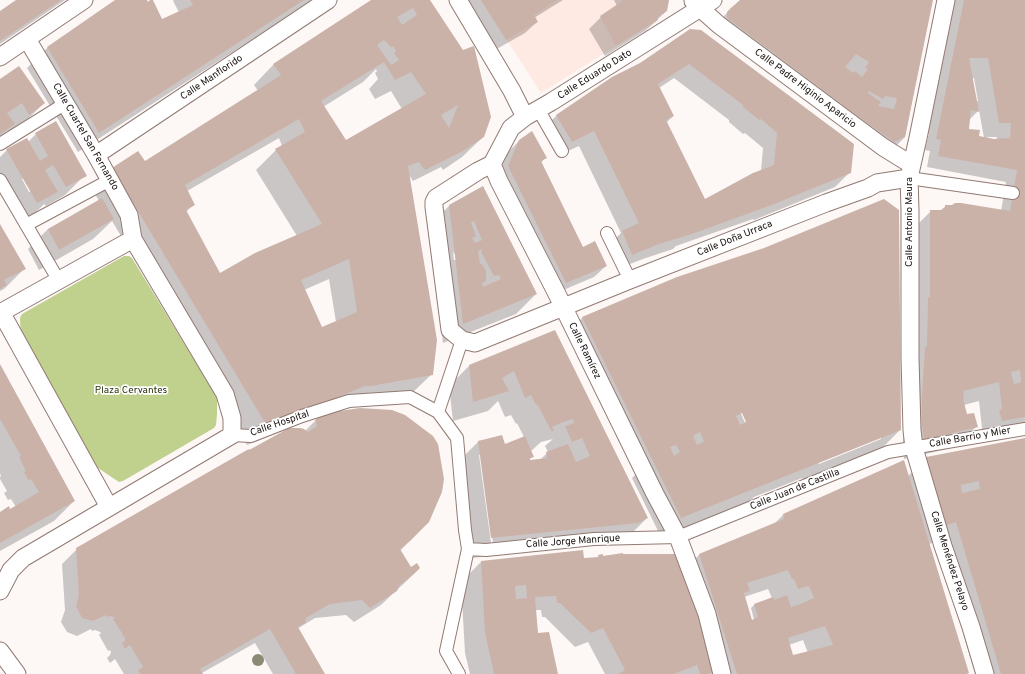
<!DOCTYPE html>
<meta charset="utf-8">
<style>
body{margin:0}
canvas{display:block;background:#fdf7f6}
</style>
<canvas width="1025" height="674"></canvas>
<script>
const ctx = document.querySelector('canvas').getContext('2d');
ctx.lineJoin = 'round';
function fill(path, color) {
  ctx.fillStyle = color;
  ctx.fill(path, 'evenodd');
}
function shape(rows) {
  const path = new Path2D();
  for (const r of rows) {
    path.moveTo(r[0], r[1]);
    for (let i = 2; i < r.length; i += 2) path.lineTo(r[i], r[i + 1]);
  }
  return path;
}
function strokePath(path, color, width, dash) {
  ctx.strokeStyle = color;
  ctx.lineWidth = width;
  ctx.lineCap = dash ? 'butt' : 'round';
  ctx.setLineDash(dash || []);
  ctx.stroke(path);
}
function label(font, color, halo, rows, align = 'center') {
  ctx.font = font + ' Overpass,sans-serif';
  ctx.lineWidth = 3.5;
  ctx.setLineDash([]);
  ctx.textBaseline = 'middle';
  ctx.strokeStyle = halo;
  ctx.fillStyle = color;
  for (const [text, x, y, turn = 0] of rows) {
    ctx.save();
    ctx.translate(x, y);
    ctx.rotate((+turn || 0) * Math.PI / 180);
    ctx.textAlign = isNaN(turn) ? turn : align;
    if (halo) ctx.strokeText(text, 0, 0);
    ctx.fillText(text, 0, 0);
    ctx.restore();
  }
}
const built = shape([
 [481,0,669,0,667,11,657,18,658,20,541,93]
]);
const green = shape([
 [124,256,129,256,132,258,216,396,217,400,217,414,216,425,214,428,123,481,119,482,95,466,21,340,20,318,22,314]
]);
const shadow = shape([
 [18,0,65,0,0,44,0,12],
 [117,0,146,0,162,20,179,12,173,1,174,0,313,0,78,152,27,68,47,48],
 [373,0,429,0,483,137,462,157,443,170,441,167,413,181,409,175,432,374,411,394,344,406,287,429,305,431,315,421,428,522,400,551,411,568,415,573,381,605,354,622,346,615,315,618,297,629,324,674,273,674,255,643,202,673,202,674,124,674,115,659,110,663,107,658,110,655,111,652,110,650,108,651,99,635,101,633,100,632,95,630,92,631,91,629,77,636,67,632,61,622,65,610,62,564,77,549,286,431,285,430,247,445,112,221,93,239,39,270,28,249,48,229,99,201,92,189,145,162,258,91,254,85,273,65],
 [376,69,377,71,375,73,378,79,369,89,375,99,391,91,402,109,346,142,323,107,363,82],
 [279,138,282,146,276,150,256,170,297,236,220,275,186,212,194,204,187,191],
 [329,279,336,322,321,328,304,290],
 [462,0,563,0,534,18,537,22,525,33,495,50],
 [614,0,668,0,666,11,654,23,645,31,605,56,589,29,601,17,617,6],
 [742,0,932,0,905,137,897,145,885,149,720,21,731,8],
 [949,0,1025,0,1025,434,980,431,982,428,979,401,964,405,966,415,976,427,956,447,904,459,903,445,903,418,911,273,919,264,919,223,931,211,941,211,946,206,1001,211,1006,182,927,167,930,151,925,150,929,133,923,132],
 [971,78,974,78,978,101,976,101],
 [979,110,984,138,978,137,967,130,968,121],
 [987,137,997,137,996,140,987,138],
 [691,30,850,172,835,187,754,220,753,219,676,246,673,249,643,259,617,269,608,246,621,233,579,146,557,156,542,130,557,115,640,64],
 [674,78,729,120,729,122,743,134,745,133,763,148,761,171,704,200,666,123,673,116,659,88],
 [0,80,44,103,24,123,9,134,7,131,0,138],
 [36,134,85,175,65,195,46,206,44,204,36,212,17,222,0,193,0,157,7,150,28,142],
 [24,178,31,191,29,192,22,179],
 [520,140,545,158,541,163,583,248,606,266,594,277,554,294,497,178,508,152],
 [483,187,536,294,516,314,443,343,429,226,450,205],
 [453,252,456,255,456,260,454,260],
 [0,226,24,269,4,289,0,291],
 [583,317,900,430,880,450,803,480,802,478,754,497,749,502,661,537,632,478,637,473,568,332],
 [741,408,747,423,745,423,739,409],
 [881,437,881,439,819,464,818,462],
 [554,332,647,518,627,538,617,542,472,558,458,462,478,442,505,445,524,437,517,423,516,424,511,415,505,417,498,401,488,411,453,421,449,386,469,366],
 [553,439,545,446,548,452,540,460,527,462,532,457,530,452,541,442],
 [479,455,481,455,493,543,491,543],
 [0,366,74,501,54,521,0,551,0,513,10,510,16,507,11,499,8,500,4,493,7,491,0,479,0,477,1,476,0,473],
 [1025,439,1025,674,975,674,936,542,929,544,968,673,966,674,723,674,715,672,712,674,605,674,588,642,575,647,545,617,542,617,541,610,535,610,538,634,557,674,470,674,465,653,461,582,481,562,583,559,597,558,599,555,684,570,700,554,773,525,783,515,908,476,927,458],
 [768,589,772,598,755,604,751,608,754,620,747,623,744,597],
 [803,640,808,653,789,658,789,645]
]);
const building = shape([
 [16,0,61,0,0,41,0,11],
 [115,0,147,0,148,2,150,0,153,0,162,19,193,5,190,0,304,0,99,133,47,47],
 [371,0,430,0,463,50,474,46,491,117,484,137,463,151,425,170,419,162,408,166,437,340,433,375,371,386,365,386,267,426,112,168,138,151,145,161,281,75,273,64],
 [413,8,417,15,402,25,397,17],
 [384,40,391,47,393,46,396,51,394,53,399,60,391,65,377,45],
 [384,62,395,80,411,72,426,94,346,140,321,101],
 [458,105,449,128,441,115],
 [299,119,305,132,275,149,322,224,255,253,220,273,186,210,195,205,185,185],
 [349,259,357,312,322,327,301,280],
 [481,0,557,0,534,15,538,22,506,40],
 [624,0,669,0,667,11,657,18,658,20,616,46,600,16],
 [740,0,933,0,905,137,894,142,852,112,731,21,727,18,727,12,731,8],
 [856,54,869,62,865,68,868,69,862,77,855,71,853,73,845,67],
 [869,91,883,99,885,96,897,98,894,109,878,106,881,102,868,93],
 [964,0,1025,0,1025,417,1002,421,999,410,1002,409,999,382,963,391,964,399,963,399,967,414,974,413,978,427,924,440,922,425,922,397,925,348,925,347,927,346,928,298,930,297,930,210,941,210,945,207,945,205,952,205,955,203,961,203,1010,211,1017,170,938,156,941,140,936,139],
 [969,58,988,58,999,123,1011,123,1010,138,994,139,979,136,980,130,969,129,971,110,979,112],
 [1020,370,1021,382,1014,384,1011,372],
 [690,29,701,30,854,144,851,173,769,206,689,235,659,244,632,255,622,231,639,223,594,131,572,142,556,115,612,77,640,63],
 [689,64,743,105,743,107,759,120,761,119,777,133,774,165,753,173,705,199,666,120,674,116,658,84],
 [19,66,45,103,29,115,22,103,7,113,15,124,0,134,0,79],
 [56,121,87,176,66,187,53,165,45,170,58,192,37,203,6,149,27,138,40,161,48,156,35,133],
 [532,131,547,158,541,161,583,247,595,241,607,266,566,283,508,166,519,140],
 [483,186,537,294,463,324,449,205],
 [474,221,482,240,475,243,472,238,476,236,471,223],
 [482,249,481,252,494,276,499,275,501,279,483,287,482,283,486,281,486,271,482,264,480,264,478,251],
 [102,198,114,219,59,250,48,229],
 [884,199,899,210,901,430,681,518,582,317,677,277,764,248],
 [742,413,746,422,740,425,736,416],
 [700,432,704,441,697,445,693,436],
 [676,445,680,452,674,456,670,447],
 [0,224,26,269,4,280,7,285,0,289],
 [555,330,648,518,638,523,491,538,478,441,502,435,505,444,525,436,534,457,530,458,530,460,547,458,546,452,568,444,576,462,590,456,582,438,572,442,565,426,574,423,573,419,563,422,552,427,554,430,552,432,537,404,536,405,531,395,525,398,514,371,502,378,509,391,473,402,469,365],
 [0,364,75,501,0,543,0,512,9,506,10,509,39,492,31,479,29,481,24,472,26,471,19,457,21,456,0,419],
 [360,408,392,410,405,415,433,436,438,444,444,479,442,492,429,522,410,541,400,549,411,567,417,563,420,568,416,572,399,586,397,591,370,608,362,600,330,604,306,618,305,623,298,627,325,674,296,674,270,629,200,669,203,674,140,674,138,670,143,667,130,645,125,649,122,643,125,641,125,636,123,637,122,633,113,619,115,618,114,617,110,616,107,617,106,615,93,621,82,618,76,606,79,595,76,548,212,470,247,450,251,449,289,428,300,428,304,429,308,432,317,426,315,420,319,417,333,412],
 [1025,438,1025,674,1001,674,956,522,944,526,935,497,926,457],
 [979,481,980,489,962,493,961,485],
 [904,460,969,673,966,674,737,674,699,554,784,519,783,514],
 [788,570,792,579,794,579,798,589,809,586,814,598,798,605,791,607,787,595,774,600,773,597,754,604,758,617,752,620,744,593,750,591,747,583],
 [825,626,833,645,793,655,788,638],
 [583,550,584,558,599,557,598,555,603,554,603,556,623,553,623,554,679,554,695,597,716,672,707,674,700,674,697,665,674,674,618,674,625,670,603,628,591,633,560,603,557,603,556,596,535,597,538,633,549,632,558,674,494,674,485,633,481,561],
 [526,585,527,598,516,599,515,586]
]);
const pedestrian = shape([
 [538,109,562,151],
 [0,144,66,103],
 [909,178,1013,193],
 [0,180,59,281],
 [26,225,110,180],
 [607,233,630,280],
 [438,412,462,340],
 [232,435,251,436,302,416,349,401,410,397,438,412,457,438,465,530,468,549,446,651,459,674],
 [468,549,486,550,594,539,678,537,888,452,1025,429]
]);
const minor = shape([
 [458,0,512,91,525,117],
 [946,0,918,138,909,178,910,210,910,358,912,430,914,448,943,546,971,627,985,674],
 [693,1,701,9,719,25,883,147,912,165],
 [27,39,96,155,129,215,133,239],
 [0,57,84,0],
 [96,155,328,0],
 [492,164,478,171,436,198,434,202,434,207,450,330,462,340,475,343,630,280,826,203,868,188,877,183,909,178],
 [492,164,499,181,556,292,655,494,678,537,707,614,722,674],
 [492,164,511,128,525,117,551,102,713,0],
 [1,312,109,507],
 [0,313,133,239,225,394,232,418,232,435,23,558,11,570,0,591],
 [0,651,17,674]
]);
const trees = [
 [258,660]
];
const streetNames = [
 ["Calle Eduardo Dato",595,75,-32],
 ["Calle Manflorido",212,78,-34],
 ["Calle Padre Higinio Aparicio",805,89,37],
 ["Calle Cuartel San Fernando",85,137,60],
 ["Calle Antonio Maura",910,222,-90],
 ["Calle Doña Urraca",735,239,-22],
 ["Calle Ramírez",584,351,64],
 ["Calle Hospital",280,424,-19],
 ["Calle Barrio y Mier",970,438,-10],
 ["Calle Juan de Castilla",795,490,-22],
 ["Calle Jorge Manrique",573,542,-4],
 ["Calle Menéndez Pelayo",949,561,72]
];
const parkNames = [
 ["Plaza Cervantes",131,391]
];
fill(built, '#ffeae3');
fill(green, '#c0d08d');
fill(shadow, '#0003');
fill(building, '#cab2a9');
strokePath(pedestrian, '#917a73', 14);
strokePath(minor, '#917a73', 19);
strokePath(pedestrian, '#fff', 12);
strokePath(minor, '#fff', 17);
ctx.fillStyle = '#8a8b75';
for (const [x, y] of trees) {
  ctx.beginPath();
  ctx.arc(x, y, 6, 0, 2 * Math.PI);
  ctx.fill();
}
label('10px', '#19110e', '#fff', streetNames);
label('10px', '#2b330b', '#fff', parkNames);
</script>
